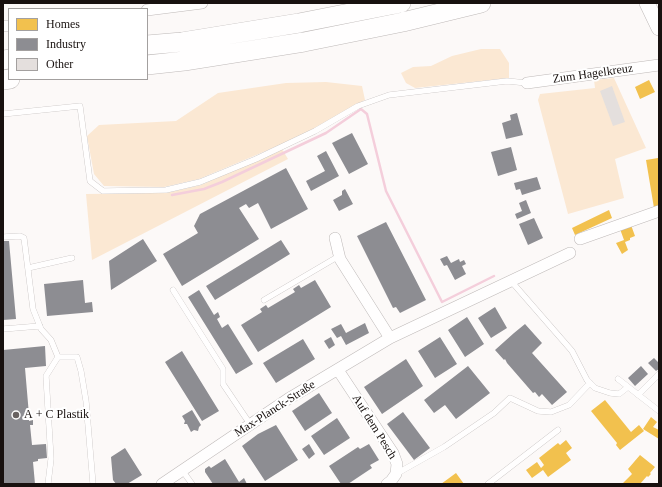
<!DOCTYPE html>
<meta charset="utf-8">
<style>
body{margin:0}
#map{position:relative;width:662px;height:487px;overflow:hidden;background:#fcf9f8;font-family:"Times New Roman",serif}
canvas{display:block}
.frame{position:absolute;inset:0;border:4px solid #18110f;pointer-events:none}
.legend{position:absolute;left:8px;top:8px;width:140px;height:72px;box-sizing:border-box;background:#fff;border:1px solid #a3a09f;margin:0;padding:5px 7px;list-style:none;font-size:12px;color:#18110f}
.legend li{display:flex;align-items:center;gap:8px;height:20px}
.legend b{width:20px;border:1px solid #a3a09f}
</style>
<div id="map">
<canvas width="662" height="487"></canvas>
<div class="frame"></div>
<ul class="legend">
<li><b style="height:11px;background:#f2c14e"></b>Homes</li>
<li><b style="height:11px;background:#8d8d92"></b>Industry</li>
<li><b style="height:11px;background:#e4dfdd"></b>Other</li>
</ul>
</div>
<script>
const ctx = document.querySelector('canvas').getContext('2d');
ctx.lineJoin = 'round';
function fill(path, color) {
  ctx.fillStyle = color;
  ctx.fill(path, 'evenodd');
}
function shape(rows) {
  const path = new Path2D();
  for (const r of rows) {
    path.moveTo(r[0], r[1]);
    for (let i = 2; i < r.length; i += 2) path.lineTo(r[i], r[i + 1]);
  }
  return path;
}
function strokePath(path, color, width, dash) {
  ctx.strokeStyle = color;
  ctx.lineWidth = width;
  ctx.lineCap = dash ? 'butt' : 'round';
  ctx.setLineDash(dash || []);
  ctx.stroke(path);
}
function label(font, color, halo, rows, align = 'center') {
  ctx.font = font + ' "Times New Roman",serif';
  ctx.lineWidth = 4;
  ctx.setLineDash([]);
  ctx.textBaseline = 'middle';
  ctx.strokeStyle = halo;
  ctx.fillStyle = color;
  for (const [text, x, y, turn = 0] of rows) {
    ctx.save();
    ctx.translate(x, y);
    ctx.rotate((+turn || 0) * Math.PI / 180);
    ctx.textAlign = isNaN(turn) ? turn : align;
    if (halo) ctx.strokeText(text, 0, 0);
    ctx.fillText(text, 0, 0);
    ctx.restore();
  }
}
const green = shape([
 [481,49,500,49,509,63,509,78,415,88,406,83,401,73,413,67,431,66,452,56],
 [614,78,646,148,615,159,624,198,568,214,538,100,540,94,595,88,594,80],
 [326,82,362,86,365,100,313,129,280,145,199,179,164,187,104,186,94,174,87,136,99,125,176,121,218,93,286,83],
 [282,149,288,159,92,260,86,194,166,193,201,185]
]);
const homes = shape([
 [649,80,655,92,640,99,635,87],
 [658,158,659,206,654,208,646,160],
 [609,210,612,218,575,235,572,228],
 [631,225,635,236,630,238,630,240,625,242,628,250,622,254,616,243,624,240,620,229],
 [605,400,631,432,639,425,644,431,620,450,616,445,617,443,591,411],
 [651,417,657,422,653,427,659,430,659,439,643,429],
 [566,440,572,448,566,453,571,460,548,477,543,470,532,478,526,470,537,462,541,468,544,465,539,458,558,443,560,445],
 [640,455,655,467,650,473,651,474,648,477,647,476,640,484,622,484,632,474,628,469],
 [456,473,464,484,441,484]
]);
const industry = shape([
 [517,113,523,135,506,139,502,123,511,120,510,115],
 [352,133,368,164,349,174,332,143],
 [511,147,517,170,498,176,491,152],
 [326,151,339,176,311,191,306,181,325,171,317,156],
 [286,168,308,209,271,229,258,203,249,208,246,204,239,208,259,239,182,286,163,254,198,233,194,226,200,214],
 [537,177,541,189,522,195,520,189,516,190,514,183],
 [345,189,353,204,339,211,333,200,342,195,342,191],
 [526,200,531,213,517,219,515,214,522,211,519,203],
 [534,218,543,238,528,245,519,224],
 [386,222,426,300,400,313,396,307,393,308,357,236],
 [143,239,157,261,111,290,109,261],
 [281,240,290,254,215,300,206,286],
 [3,241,9,241,16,319,3,320],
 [447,256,451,263,459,259,460,262,464,260,466,264,462,266,466,274,455,280,447,265,444,266,440,259],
 [83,280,85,303,92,302,93,312,47,316,44,284],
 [315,280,331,307,258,352,241,325,262,312,260,309,266,305,268,308,295,292,293,289,299,285,301,288],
 [199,290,214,315,218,312,220,317,217,319,222,328,228,324,253,364,236,374,188,297],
 [495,307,507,328,491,338,478,318],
 [467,317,484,344,465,357,448,330],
 [365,323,369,333,346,345,341,336,337,338,331,329,341,324,346,333],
 [525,324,542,343,532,353,567,392,552,405,542,394,539,397,535,392,533,393,507,363,505,359,504,360,495,350,514,333],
 [331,337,335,345,329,349,324,341],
 [440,337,457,364,435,378,418,351],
 [303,339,315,359,276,383,263,363],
 [45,346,46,366,25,368,29,415,30,415,31,418,29,419,29,421,33,420,33,425,30,425,32,445,46,444,47,458,38,459,38,461,33,462,35,484,3,484,3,350],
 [182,351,219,411,202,421,165,362],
 [654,358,659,363,659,369,656,371,648,363],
 [406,359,423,386,382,414,364,387],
 [468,366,490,393,456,419,445,405,434,413,424,400],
 [641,366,648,374,635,386,628,378],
 [319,393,332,413,305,431,292,411],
 [192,410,201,425,199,427,198,431,194,430,191,432,187,424,184,424,185,421,182,416],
 [403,412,430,448,414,460,387,424],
 [337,418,350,438,324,455,311,436],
 [276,425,298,460,265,481,242,446,258,434],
 [309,444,315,454,309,459,302,449],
 [369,444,379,460,370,465,372,468,348,484,341,484,329,466,358,447,360,449],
 [125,448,142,475,127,484,116,484,113,480,111,457],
 [225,459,239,482,244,478,247,484,213,484,205,472,205,469,209,466,211,468]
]);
const stream = shape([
 [172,195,204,189,222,182,326,133,361,109,367,114,386,191,442,302,494,276]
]);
const building = shape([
 [612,86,625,122,613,126,600,91]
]);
const lane = shape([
 [3,114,80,106,90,181,103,191,166,190,200,182,256,159,315,131,358,106,389,95,507,81,527,83],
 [3,237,20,236,24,238,33,309,41,329,51,340,58,357,46,376,51,459,48,484],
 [28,268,72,258],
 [511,281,572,351,587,380,595,388,610,393,619,394,628,387],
 [173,290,223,369,223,384,250,424],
 [264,300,339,256],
 [3,329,40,326],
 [58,357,77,357,81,371,86,401,93,484],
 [618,379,659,411],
 [638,395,659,374],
 [182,470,192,484],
 [396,474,444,447,494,413,510,398,538,411,551,412,569,405,590,383],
 [488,484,558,430]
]);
const street = shape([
 [147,10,202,3],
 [3,26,9,26],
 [527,83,659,65],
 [335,238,340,259,390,338],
 [580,239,659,211],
 [338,370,393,453,397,464,396,474,391,481,387,484],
 [162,484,288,399,390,338,570,253]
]);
const secondary = shape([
 [647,3,659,28]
]);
const highway = shape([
 [147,45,182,42,299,23,401,3],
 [3,60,9,59],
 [147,65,184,61,304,42,403,22,481,3],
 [3,80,10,79]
]);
const markers = [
 [16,415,4,"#686261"]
];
const streetNames = [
 ["Zum Hagelkreuz",593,74,-8],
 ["Max-Planck-Straße",275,409,-33],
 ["Auf dem Pesch",374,427,58]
];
const poiNames = [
 ["A + C Plastik",24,415]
];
fill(green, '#fbe8d3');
fill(homes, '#f2c14e');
fill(industry, '#8d8d92');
strokePath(stream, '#f4cedb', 2.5);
fill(building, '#e4dfdd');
strokePath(lane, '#beb9b8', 6);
strokePath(street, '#beb9b8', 12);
strokePath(secondary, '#beb9b8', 16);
strokePath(highway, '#beb9b8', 20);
strokePath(lane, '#fffefe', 5.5);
strokePath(street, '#fffefe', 11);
strokePath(secondary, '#fffefe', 15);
strokePath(highway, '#fffefe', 19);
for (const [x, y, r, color] of markers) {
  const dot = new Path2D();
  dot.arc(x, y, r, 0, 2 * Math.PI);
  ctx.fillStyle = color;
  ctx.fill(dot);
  strokePath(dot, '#fff', 1.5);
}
label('12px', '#18110f', '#fff', streetNames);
label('12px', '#18110f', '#fff', poiNames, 'left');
</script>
